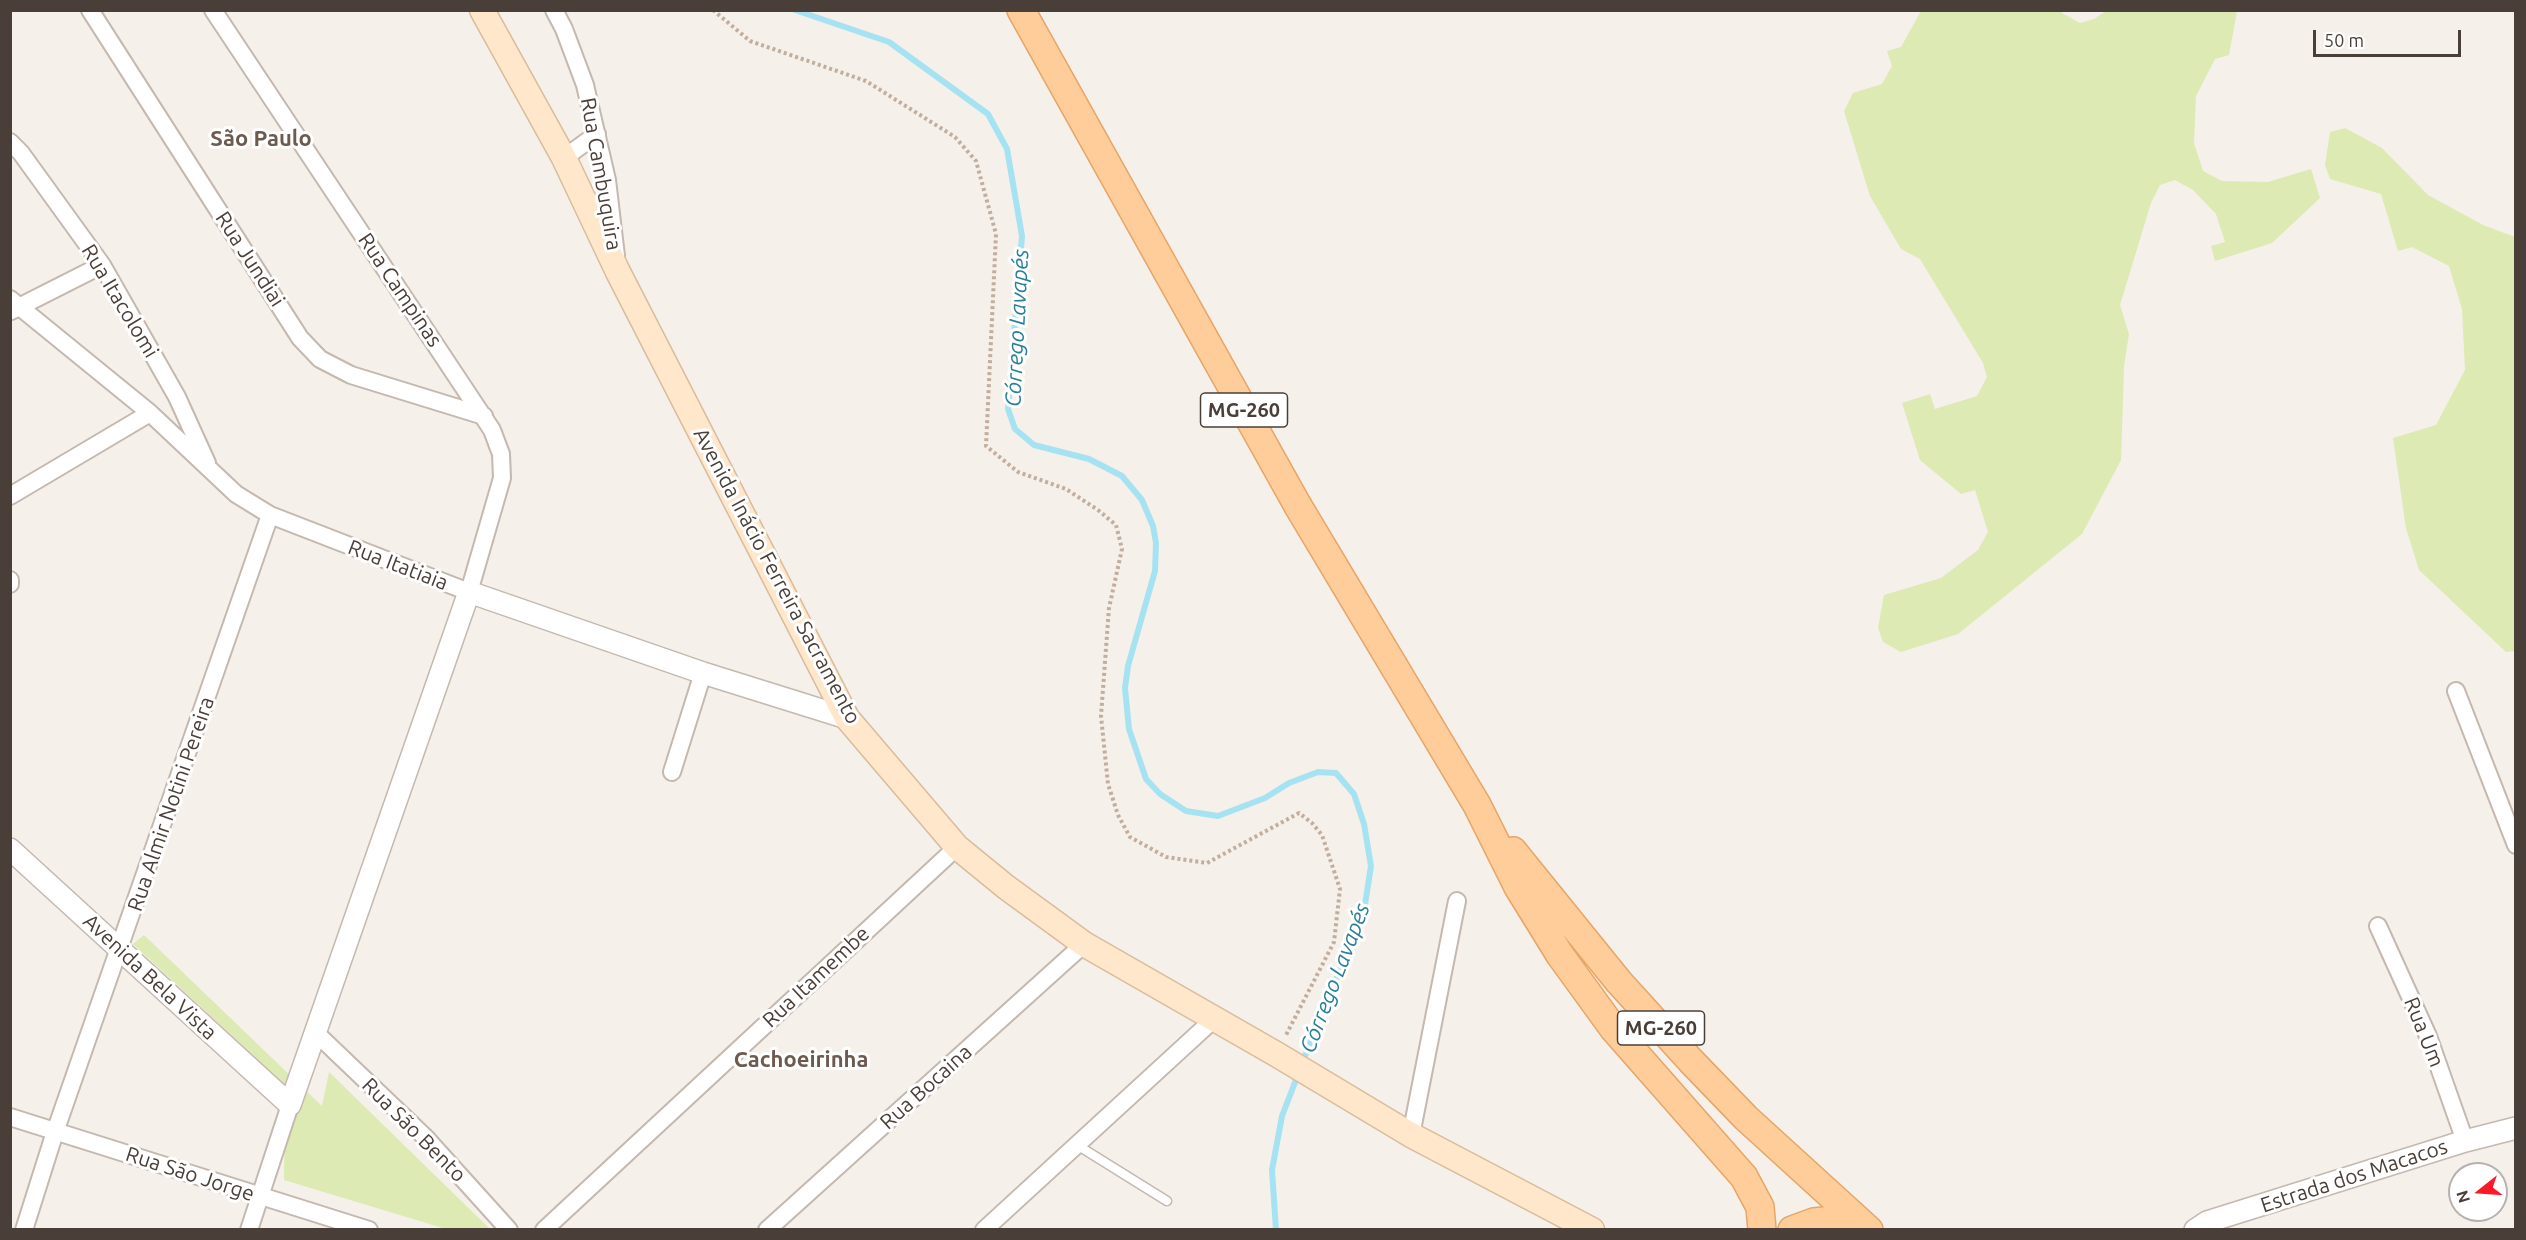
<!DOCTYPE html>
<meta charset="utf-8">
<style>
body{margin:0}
#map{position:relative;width:2526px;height:1240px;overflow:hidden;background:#f5f0ea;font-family:Ubuntu,sans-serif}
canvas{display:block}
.frame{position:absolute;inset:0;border:12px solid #4a3f38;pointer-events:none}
.north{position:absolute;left:2448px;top:1162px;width:60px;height:60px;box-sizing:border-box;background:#fff;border:2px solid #b7b2af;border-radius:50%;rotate:253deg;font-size:16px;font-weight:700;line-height:24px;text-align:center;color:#4a3f38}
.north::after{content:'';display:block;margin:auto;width:21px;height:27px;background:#fe1927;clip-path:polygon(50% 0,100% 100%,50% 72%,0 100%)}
.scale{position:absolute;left:2313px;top:30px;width:148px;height:27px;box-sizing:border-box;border:3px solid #4a3f38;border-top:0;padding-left:8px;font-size:18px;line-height:21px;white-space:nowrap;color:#4a3f38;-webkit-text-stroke:4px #fff;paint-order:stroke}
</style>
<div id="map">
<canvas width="2526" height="1240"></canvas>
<div class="frame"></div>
<div class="north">N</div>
<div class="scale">50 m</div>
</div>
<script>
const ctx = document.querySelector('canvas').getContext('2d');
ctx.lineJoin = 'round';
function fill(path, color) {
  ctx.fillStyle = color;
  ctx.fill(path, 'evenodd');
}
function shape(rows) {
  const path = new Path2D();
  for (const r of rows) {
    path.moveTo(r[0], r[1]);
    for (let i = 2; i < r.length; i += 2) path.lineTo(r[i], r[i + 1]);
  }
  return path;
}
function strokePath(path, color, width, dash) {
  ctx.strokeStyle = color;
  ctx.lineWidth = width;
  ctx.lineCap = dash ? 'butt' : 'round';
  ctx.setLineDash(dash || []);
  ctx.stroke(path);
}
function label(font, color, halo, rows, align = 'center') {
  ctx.font = font + ' Ubuntu,sans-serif';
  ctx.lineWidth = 6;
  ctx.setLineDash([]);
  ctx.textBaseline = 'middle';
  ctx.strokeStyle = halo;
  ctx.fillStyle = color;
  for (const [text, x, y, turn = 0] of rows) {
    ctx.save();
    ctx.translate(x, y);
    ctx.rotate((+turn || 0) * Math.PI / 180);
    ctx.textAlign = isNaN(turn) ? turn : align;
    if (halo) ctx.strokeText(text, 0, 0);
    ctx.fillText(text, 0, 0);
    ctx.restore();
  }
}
const green = shape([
 [1921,11,2061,11,2062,13,2080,23,2094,19,2106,11,2237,11,2229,55,2215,59,2196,96,2194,143,2203,171,2222,181,2268,182,2311,169,2320,198,2272,243,2215,261,2211,246,2225,242,2216,214,2193,190,2175,180,2160,185,2151,203,2120,305,2129,334,2124,366,2121,460,2082,534,1958,634,1901,652,1883,642,1878,628,1884,595,1941,578,1978,550,1988,532,1975,490,1961,494,1920,460,1902,403,1930,394,1935,409,1977,396,1987,377,1983,363,1920,259,1901,249,1870,196,1844,111,1853,93,1882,84,1892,66,1887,51,1901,47],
 [2345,128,2382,148,2428,195,2483,225,2515,237,2515,651,2506,652,2419,570,2406,528,2393,438,2436,425,2465,370,2462,309,2449,266,2412,247,2398,251,2381,194,2330,179,2325,165,2330,132],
 [144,935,322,1106,329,1072,490,1229,446,1229,284,1180,285,1085,133,944]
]);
const stream = shape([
 [795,10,889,42,988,114,1007,149,1022,236,1008,409,1015,429,1034,445,1089,459,1122,476,1142,500,1153,526,1156,543,1155,571,1128,666,1125,688,1129,729,1146,779,1160,794,1186,811,1218,816,1265,798,1289,783,1318,772,1336,773,1354,794,1364,824,1371,866,1364,911,1302,1063],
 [1276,1230,1272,1170,1282,1116,1299,1072]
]);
const path = shape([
 [713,10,750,41,866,81,955,137,976,161,996,234,986,446,1018,472,1066,489,1098,510,1116,525,1122,549,1109,608,1101,716,1108,784,1118,815,1130,837,1166,857,1207,863,1299,813,1312,823,1322,835,1340,889,1334,942,1285,1037]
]);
const service = shape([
 [1077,1145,1167,1201]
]);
const minor = shape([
 [90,10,300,338,320,359,351,375,484,416],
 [554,10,564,29,585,85,607,180,616,256],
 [10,142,21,153,102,265,177,397,207,463],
 [564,158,597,134],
 [10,299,150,413,236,494,270,515,469,592,502,478,501,454,492,430,213,10],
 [11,311,102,265],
 [10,496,150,413],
 [10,580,10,584],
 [2456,691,2516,845],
 [672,772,703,673],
 [2378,926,2428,1036,2465,1141],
 [317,1034,426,1138,509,1230],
 [10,1117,369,1230],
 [1411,1135,1457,901],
 [24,1230,55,1132,270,515],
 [249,1230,290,1105],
 [544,1230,957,847],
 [767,1230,1084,944],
 [984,1230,1214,1019]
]);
const tertiary = shape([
 [10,849,290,1105,469,592,703,673,847,718],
 [2195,1230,2207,1222,2465,1141,2516,1128]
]);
const secondary = shape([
 [482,10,564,158,618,272,847,718,957,847,1006,887,1084,944,1276,1054,1411,1135,1592,1230]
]);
const primary = shape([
 [1021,10,1298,506,1477,805,1518,887,1560,955,1613,1028,1744,1177,1760,1207,1762,1230],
 [1513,851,1619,982,1691,1061,1746,1118,1869,1230],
 [1792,1230,1814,1222,1834,1220,1864,1227]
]);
const shields = [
 [1244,410,87],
 [1661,1028,87]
];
const shieldNames = [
 ["MG-260",1244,410],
 ["MG-260",1661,1028]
];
const streetNames = [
 ["Rua Cambuquira",601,174,80],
 ["Rua Jundiai",250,259,57],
 ["Rua Campinas",400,290,56],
 ["Rua Itacolomi",120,301,59],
 ["Rua Itatiaia",398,565,21],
 ["Avenida Inácio Ferreira Sacramento",777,576,62],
 ["Rua Almir Notini Pereira",171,804,-71],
 ["Avenida Bela Vista",150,977,43],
 ["Rua Itamembe",816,977,-43],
 ["Rua Um",2424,1032,68],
 ["Rua Bocaina",926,1087,-42],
 ["Rua São Bento",414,1130,45],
 ["Rua São Jorge",190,1174,18],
 ["Estrada dos Macacos",2354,1176,-18]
];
const neighbourhoodNames = [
 ["São Paulo",261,139],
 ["Cachoeirinha",801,1060]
];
const waterNames = [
 ["Córrego Lavapés",1017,328,-87],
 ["Córrego Lavapés",1335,978,-69]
];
fill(green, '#ddeab3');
strokePath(stream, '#a6e3f2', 6);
strokePath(service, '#c4b8af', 11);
strokePath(minor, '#c4b8af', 20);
strokePath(tertiary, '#c4b8af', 24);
strokePath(secondary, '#d9bc9c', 27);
strokePath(primary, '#e7a567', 30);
strokePath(path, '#c3ae9d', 4, [3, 3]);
strokePath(service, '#fff', 8);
strokePath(minor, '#fff', 16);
strokePath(tertiary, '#fff', 21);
strokePath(secondary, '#ffe7cb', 24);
strokePath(primary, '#ffcd9a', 27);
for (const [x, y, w] of shields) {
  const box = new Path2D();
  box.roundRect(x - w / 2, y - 17, w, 34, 4.5);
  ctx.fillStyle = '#fff';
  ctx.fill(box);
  strokePath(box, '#4a3f38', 1.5);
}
label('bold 20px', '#4a3f38', null, shieldNames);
label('21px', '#4a3f38', '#fff', streetNames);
label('bold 22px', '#6d5a4f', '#fff', neighbourhoodNames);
label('italic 22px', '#287f97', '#fff', waterNames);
</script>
